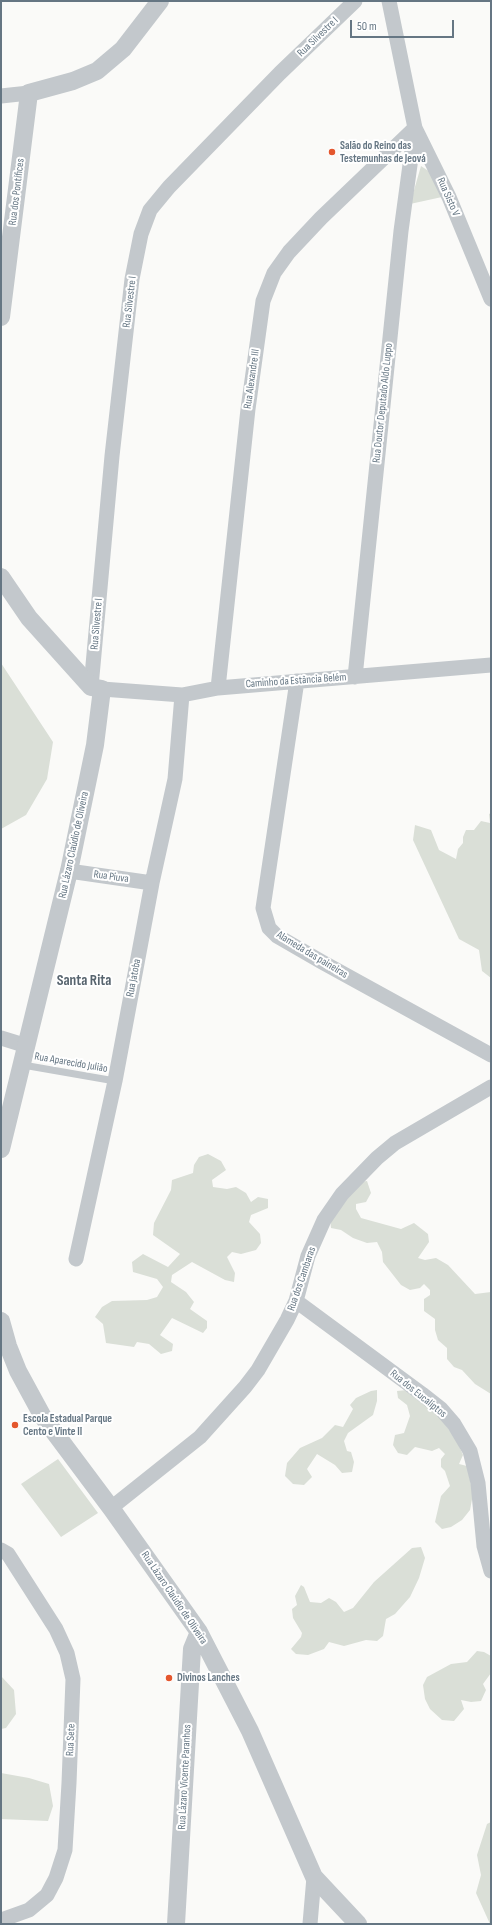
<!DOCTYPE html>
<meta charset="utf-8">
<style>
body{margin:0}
#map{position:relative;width:492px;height:1925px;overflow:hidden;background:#fafaf8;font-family:"Sofia Sans Condensed",sans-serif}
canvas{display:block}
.frame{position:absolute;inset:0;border:2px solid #657683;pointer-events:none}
.scale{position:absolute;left:350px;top:20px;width:104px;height:18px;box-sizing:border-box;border:2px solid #657683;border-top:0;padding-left:5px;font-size:12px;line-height:14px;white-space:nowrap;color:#657683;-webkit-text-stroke:3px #fff;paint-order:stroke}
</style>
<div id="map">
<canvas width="492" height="1925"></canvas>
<div class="frame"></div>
<div class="scale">50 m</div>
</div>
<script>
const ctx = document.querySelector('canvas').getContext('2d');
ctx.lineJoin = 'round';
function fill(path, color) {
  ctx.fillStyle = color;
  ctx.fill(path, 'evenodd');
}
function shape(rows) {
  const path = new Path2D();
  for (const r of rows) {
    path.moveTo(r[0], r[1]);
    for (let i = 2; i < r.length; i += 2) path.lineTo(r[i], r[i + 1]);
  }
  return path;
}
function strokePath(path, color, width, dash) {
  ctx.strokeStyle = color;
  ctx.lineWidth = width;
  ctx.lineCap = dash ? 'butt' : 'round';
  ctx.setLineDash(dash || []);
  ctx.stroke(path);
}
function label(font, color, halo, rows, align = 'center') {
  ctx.font = font + ' "Sofia Sans Condensed",sans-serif';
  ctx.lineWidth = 4;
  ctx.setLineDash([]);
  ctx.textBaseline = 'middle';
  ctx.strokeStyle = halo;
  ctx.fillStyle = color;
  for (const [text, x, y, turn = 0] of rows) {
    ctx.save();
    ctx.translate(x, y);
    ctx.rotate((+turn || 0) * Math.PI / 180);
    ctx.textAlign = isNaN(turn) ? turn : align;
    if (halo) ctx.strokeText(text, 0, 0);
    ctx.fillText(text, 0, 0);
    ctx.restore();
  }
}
const green = shape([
 [421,166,430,172,442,197,410,204],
 [1,663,53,742,47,779,26,815,1,829],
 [491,813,491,978,482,971,479,950,459,939,413,840,415,825,431,830,439,850,456,859,458,849,463,843,463,837,466,830,474,830,481,821,490,823,489,814],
 [208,1154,221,1161,226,1170,212,1180,213,1187,227,1189,236,1187,246,1193,251,1202,258,1197,268,1199,268,1208,251,1215,249,1222,260,1234,261,1243,256,1250,241,1254,232,1252,227,1257,235,1273,234,1282,225,1280,192,1262,172,1275,171,1282,186,1292,194,1302,190,1309,207,1321,207,1328,203,1333,172,1318,160,1335,173,1344,172,1351,161,1354,149,1344,137,1342,134,1347,106,1343,103,1324,95,1317,102,1307,112,1301,147,1300,157,1297,163,1287,157,1279,133,1272,132,1262,143,1254,168,1267,180,1254,153,1235,154,1223,171,1190,172,1180,193,1173,194,1165,199,1157],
 [367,1181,371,1193,366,1202,356,1204,356,1209,361,1218,401,1229,414,1223,428,1234,429,1242,418,1258,425,1260,436,1258,448,1265,475,1294,491,1292,491,1394,475,1384,462,1370,454,1367,447,1359,447,1348,438,1340,435,1330,435,1319,424,1311,424,1299,430,1295,430,1290,424,1284,420,1288,410,1290,401,1285,383,1262,382,1252,377,1242,367,1243,353,1238,341,1230,331,1228,330,1218,360,1182],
 [377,1390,377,1401,373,1415,348,1433,344,1441,347,1451,351,1452,354,1462,352,1472,342,1473,335,1465,317,1454,307,1469,312,1477,304,1485,293,1484,285,1476,287,1463,300,1448,322,1438,335,1425,343,1427,353,1409,350,1405,356,1398,371,1391],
 [407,1390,438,1414,457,1441,463,1455,459,1464,467,1466,473,1494,470,1510,462,1520,451,1527,442,1529,435,1522,441,1496,450,1486,445,1471,441,1467,441,1459,445,1454,439,1448,432,1451,415,1447,407,1455,398,1453,393,1445,395,1435,404,1433,410,1416,407,1405,398,1398,397,1391],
 [58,1459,98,1513,61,1537,21,1484],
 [421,1547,425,1558,419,1578,410,1597,395,1614,386,1619,383,1636,377,1641,366,1640,344,1646,329,1642,324,1649,308,1655,296,1654,291,1649,301,1637,302,1633,293,1618,292,1609,297,1605,295,1596,301,1585,304,1587,310,1602,321,1603,329,1598,336,1602,344,1612,353,1608,374,1582,412,1548],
 [477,1651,484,1652,491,1656,491,1673,483,1684,486,1690,481,1701,471,1702,461,1700,464,1709,454,1721,442,1720,430,1709,425,1699,423,1685,427,1677,451,1664,467,1662],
 [1,1676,14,1690,16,1714,6,1728,1,1729],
 [1,1773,29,1778,49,1784,53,1806,48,1821,1,1819],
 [491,1822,491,1924,490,1924,476,1893,481,1875,477,1855,487,1824]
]);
const service = shape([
 [23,1065,115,1081]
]);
const minor = shape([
 [389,1,415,128,449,197,491,299],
 [1,96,29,93],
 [355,677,401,231,415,128],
 [297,681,263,908,269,928,277,936,322,962,491,1055],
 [91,687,112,456,132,279,141,234,150,210,169,187,280,73,355,1],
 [218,688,248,409,263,301,274,273,289,252,321,218,415,128],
 [102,689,182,695,218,688,491,665],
 [69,871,152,883],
 [1,1038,27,1046],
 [76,1259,115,1081,152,883,175,779,182,695],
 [296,1301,422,1394,441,1409,454,1424,470,1451,478,1483,484,1546,491,1571],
 [111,1508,200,1437,245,1387,258,1370,287,1320,296,1301,308,1256,324,1220,342,1194,377,1158,395,1143,491,1087],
 [1,1550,8,1554,56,1629,67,1653,73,1679,69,1783,65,1850,56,1878,47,1895,29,1910,1,1920],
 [310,1924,314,1877]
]);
const tertiary = shape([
 [1,317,29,93,73,81,97,71,123,49,160,1],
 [1,577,29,618,91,687,102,689,95,745,69,871,1,1149],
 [1,1321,8,1346,18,1371,43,1417,111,1508,199,1632,250,1731,314,1877,358,1924],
 [176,1924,192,1649,199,1632]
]);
const markers = [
 [332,152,4,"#e4572e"],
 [15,1425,4,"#e4572e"],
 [169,1678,4,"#e4572e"]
];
const streetNames = [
 ["Rua Silvestre I",318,37,-44],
 ["Rua dos Pontífices",17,192,-83],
 ["Rua Sisto V",448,197,66],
 ["Rua Silvestre I",130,302,-83],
 ["Rua Alexandre III",252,379,-82],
 ["Rua Doutor Deputado Aldo Luppo",383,403,-84],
 ["Rua Silvestre I",97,624,-85],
 ["Caminho da Estância Belém",296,681,-4],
 ["Rua Lázaro Claúdio de Oliveira",74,845,-78],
 ["Rua Piuva",111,877,8],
 ["Alameda das paineiras",312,955,31],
 ["Rua Jatoba",134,978,-79],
 ["Rua Aparecido Julião",71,1063,10],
 ["Rua dos Cambaras",302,1279,-71],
 ["Rua dos Eucaliptos",418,1394,39],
 ["Rua Lázaro Claúdio de Oliveira",174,1598,56],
 ["Rua Sete",71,1740,-87],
 ["Rua Lázaro Vicente Paranhos",185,1777,-87]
];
const poiNames = [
 ["Salão do Reino das",340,146],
 ["Testemunhas de Jeová",340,159],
 ["Escola Estadual Parque",23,1419],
 ["Cento e Vinte II",23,1432],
 ["Divinos Lanches",177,1678]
];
const districtNames = [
 ["Santa Rita",84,981]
];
fill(green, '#dadfd7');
strokePath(service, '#c3c8cc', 7);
strokePath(minor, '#c3c8cc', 15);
strokePath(tertiary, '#c3c8cc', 18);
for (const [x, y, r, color] of markers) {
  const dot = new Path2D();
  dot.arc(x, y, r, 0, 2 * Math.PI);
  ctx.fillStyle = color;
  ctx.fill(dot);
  strokePath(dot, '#fff', 1.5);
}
label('11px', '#657683', '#fff', streetNames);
label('bold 11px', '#657683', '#fff', poiNames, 'left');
label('bold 15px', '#57646e', '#fff', districtNames);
</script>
